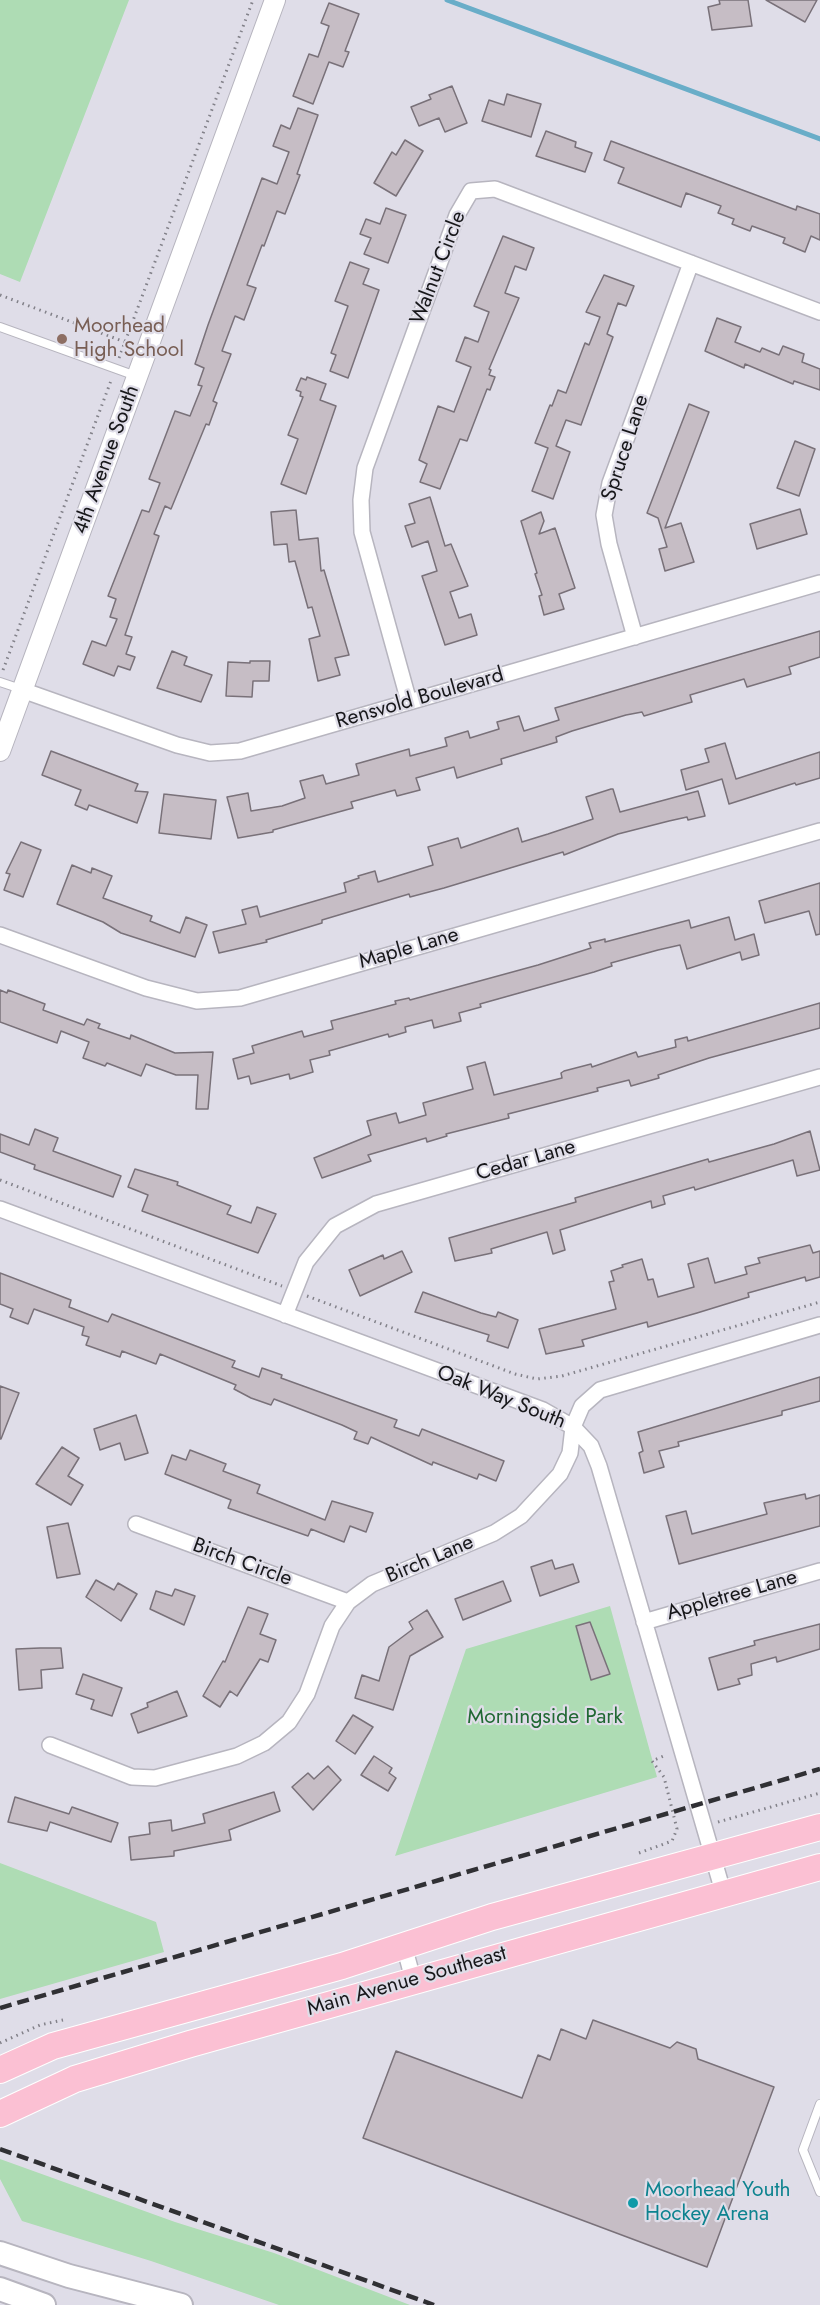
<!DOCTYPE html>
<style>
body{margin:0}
canvas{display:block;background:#dfdde8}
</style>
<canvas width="820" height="2305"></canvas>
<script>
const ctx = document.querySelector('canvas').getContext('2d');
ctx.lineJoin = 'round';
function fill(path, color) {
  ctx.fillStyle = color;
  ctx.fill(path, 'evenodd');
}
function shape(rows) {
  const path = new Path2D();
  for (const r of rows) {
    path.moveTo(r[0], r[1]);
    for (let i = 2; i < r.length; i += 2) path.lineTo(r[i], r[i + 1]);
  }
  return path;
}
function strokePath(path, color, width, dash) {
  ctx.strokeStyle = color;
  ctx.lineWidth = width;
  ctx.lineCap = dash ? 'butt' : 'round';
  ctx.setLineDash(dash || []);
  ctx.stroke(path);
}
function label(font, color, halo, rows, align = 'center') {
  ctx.font = font + ' Jost,sans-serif';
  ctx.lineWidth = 4.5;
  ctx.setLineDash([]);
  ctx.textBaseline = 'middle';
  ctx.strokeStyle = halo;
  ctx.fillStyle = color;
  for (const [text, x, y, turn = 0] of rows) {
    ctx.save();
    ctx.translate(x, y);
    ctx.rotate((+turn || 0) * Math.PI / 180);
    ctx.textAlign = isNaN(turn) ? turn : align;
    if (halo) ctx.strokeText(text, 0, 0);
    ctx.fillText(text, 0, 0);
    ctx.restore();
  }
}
const green = shape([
 [0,0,129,0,20,282,0,274],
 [610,1606,657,1777,395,1856,466,1649],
 [0,1863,156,1922,164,1952,0,1999],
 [0,2159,175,2222,274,2253,410,2305,279,2305,151,2261,22,2221,0,2179]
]);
const stream = shape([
 [447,0,820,139]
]);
const building = shape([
 [719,0,748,0,752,26,712,30,708,7,720,4,719,0],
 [766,0,817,0,805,22,766,0],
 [329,3,359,14,345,51,349,52,343,67,329,62,313,104,293,96,309,54,318,57,329,26,321,23,329,3],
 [452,86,467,123,445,132,439,118,419,126,411,107,431,99,429,95,452,86],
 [507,94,541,104,531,137,482,121,489,100,504,105,507,94],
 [298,108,318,115,297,174,300,175,285,214,277,211,264,246,262,245,247,285,256,288,244,320,235,316,222,351,231,354,213,401,217,403,209,425,206,424,171,509,165,506,154,534,159,536,125,635,132,637,126,654,135,657,130,670,118,666,114,676,83,664,92,641,106,646,117,619,110,617,116,599,108,596,142,510,149,512,160,483,149,479,175,411,190,416,202,386,198,385,204,368,195,364,208,325,262,178,277,184,289,152,273,146,281,125,290,129,298,108],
 [546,131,576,142,575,147,592,153,585,172,536,156,546,131],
 [405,140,423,151,396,196,374,183,392,152,396,155,405,140],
 [611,141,796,210,797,206,820,214,820,240,811,236,805,252,783,243,785,238,752,226,750,231,732,224,734,219,718,213,721,206,686,193,681,207,618,183,624,168,604,160,611,141],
 [386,208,406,215,388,263,364,254,371,238,360,234,366,219,380,224,386,208],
 [503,236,534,248,526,270,515,266,505,293,519,298,489,369,491,370,489,375,495,377,490,390,487,389,467,441,460,439,440,489,420,482,427,464,419,460,438,406,454,412,471,367,456,361,465,337,478,342,489,312,474,306,503,236],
 [350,262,369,269,363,284,379,290,348,378,330,371,336,355,331,353,348,306,335,301,350,262],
 [604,275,634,286,626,306,618,303,607,334,613,337,581,425,566,420,556,446,570,452,553,499,532,491,548,448,535,443,550,405,552,406,558,390,566,393,585,343,589,345,600,317,586,312,604,275],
 [717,318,741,327,735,342,760,352,762,348,779,355,783,346,804,354,802,362,820,369,820,390,794,381,793,384,745,364,744,368,705,351,717,318],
 [307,377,326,384,320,400,336,406,306,494,281,484,298,439,288,435,303,397,300,396,301,392,296,390,301,378,306,380,307,377],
 [689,404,709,412,665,528,681,523,694,562,665,571,659,549,667,547,658,518,647,513,689,404],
 [795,441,815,449,799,496,777,488,795,441],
 [430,497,445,546,451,544,468,586,450,592,459,618,471,614,477,635,445,645,422,576,437,571,428,541,412,547,405,526,415,523,409,504,430,497],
 [800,509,807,534,757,549,750,524,800,509],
 [296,510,299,540,318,538,321,571,324,570,349,655,335,658,340,675,318,681,309,639,320,636,312,607,308,608,295,561,289,562,287,544,274,545,271,512,296,510],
 [541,512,544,521,539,534,555,528,575,588,559,594,564,609,544,615,539,596,542,595,535,574,537,573,521,521,541,512],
 [820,631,820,657,789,667,791,674,747,687,744,679,690,695,692,702,644,716,642,712,626,715,572,731,556,737,557,742,501,759,502,764,457,778,454,767,416,778,420,790,397,796,395,790,351,802,353,808,273,830,273,832,238,838,227,797,248,793,251,811,282,806,305,798,300,781,323,775,326,784,359,775,356,764,409,749,410,756,447,746,445,738,468,731,470,738,499,729,497,722,519,716,524,731,559,720,555,708,820,631],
 [172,651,187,657,184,665,212,675,201,702,157,688,172,651],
 [250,661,270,661,269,681,253,681,252,697,226,696,228,662,250,663,250,661],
 [725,743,736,779,820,752,820,778,796,785,795,783,729,804,722,779,686,790,681,770,709,762,705,749,725,743],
 [51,751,138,784,135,791,148,792,137,823,89,805,87,810,75,805,81,790,42,775,51,751],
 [611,789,613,789,620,812,698,791,705,816,688,820,687,817,669,821,618,834,564,855,563,852,444,888,410,897,409,894,322,920,322,923,266,940,267,942,219,953,213,932,246,924,242,910,257,906,260,917,346,892,344,883,359,878,358,876,375,871,378,882,433,865,428,847,458,838,461,848,518,828,522,842,548,834,593,819,586,797,611,789],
 [164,794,216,800,211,839,159,833,164,794],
 [21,842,41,850,23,897,4,890,10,874,6,873,21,842],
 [72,865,91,873,92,868,112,876,103,898,152,916,150,921,180,933,186,917,207,925,195,957,121,933,103,922,57,904,72,865],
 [820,883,820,934,816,935,809,911,765,923,759,901,820,883],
 [729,917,735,940,754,934,759,955,742,960,740,952,687,969,680,945,658,950,611,963,612,966,594,972,480,1004,481,1007,459,1013,461,1021,434,1028,432,1020,405,1027,406,1032,389,1037,388,1034,329,1051,330,1055,310,1060,313,1072,290,1079,289,1074,251,1084,249,1076,238,1079,233,1059,254,1053,252,1046,302,1031,304,1037,333,1029,331,1021,396,1004,395,1001,409,998,410,1000,538,965,591,948,589,943,605,939,605,942,689,920,691,928,729,917],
 [0,990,7,993,8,990,45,1004,43,1010,84,1025,87,1019,100,1024,98,1028,130,1039,131,1035,175,1053,213,1052,208,1109,196,1109,198,1075,176,1075,146,1064,141,1076,107,1063,105,1066,83,1058,89,1042,61,1031,57,1043,0,1022,0,990],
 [820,1003,820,1028,709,1058,658,1075,659,1078,631,1086,629,1080,597,1088,598,1091,508,1114,509,1118,446,1134,447,1136,427,1142,426,1138,368,1155,371,1161,322,1178,314,1158,371,1135,367,1121,396,1113,399,1123,426,1115,423,1103,473,1089,467,1067,485,1062,494,1095,562,1078,561,1073,564,1071,591,1064,592,1067,636,1052,638,1057,676,1047,675,1040,687,1037,688,1041,820,1003],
 [35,1129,58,1138,53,1151,121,1176,113,1197,34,1169,35,1165,0,1152,0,1134,29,1145,35,1129],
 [810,1131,820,1170,797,1176,793,1160,695,1190,694,1187,663,1196,665,1204,652,1208,651,1201,560,1230,565,1250,553,1254,547,1232,491,1249,492,1253,455,1261,449,1238,576,1202,575,1198,708,1159,709,1162,774,1144,810,1131],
 [135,1169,178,1182,177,1185,231,1206,227,1214,251,1223,257,1207,276,1214,258,1253,142,1211,148,1195,128,1187,135,1169],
 [810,1245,813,1253,820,1251,820,1277,806,1281,805,1277,748,1293,749,1297,697,1313,648,1327,647,1322,582,1340,584,1346,546,1354,539,1329,616,1309,609,1282,614,1281,611,1271,623,1267,622,1265,642,1259,648,1280,653,1279,658,1297,694,1287,688,1264,708,1258,715,1283,747,1274,745,1267,760,1263,758,1258,810,1245],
 [402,1251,412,1272,360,1296,349,1270,383,1255,384,1259,402,1251],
 [0,1273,71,1300,69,1307,108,1322,112,1314,235,1361,232,1367,259,1377,262,1368,282,1375,281,1378,397,1420,394,1427,419,1436,422,1429,504,1461,496,1481,479,1474,477,1479,433,1462,432,1465,371,1437,368,1444,354,1439,357,1432,342,1425,274,1399,271,1405,251,1398,234,1389,236,1385,160,1354,156,1364,122,1351,120,1357,86,1345,89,1337,82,1335,84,1327,34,1309,28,1324,10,1317,13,1309,0,1304,0,1273],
 [423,1292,481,1313,496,1317,498,1312,518,1320,508,1348,487,1341,489,1335,415,1312,423,1292],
 [820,1377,820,1401,782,1411,782,1415,678,1442,679,1446,659,1451,664,1467,644,1473,639,1453,643,1451,638,1432,820,1377],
 [0,1386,19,1393,1,1439,0,1439,0,1386],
 [136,1415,148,1453,125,1460,120,1443,100,1450,94,1429,136,1415],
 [62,1447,79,1458,68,1476,83,1485,71,1505,36,1484,62,1447],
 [190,1450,226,1464,223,1471,260,1485,257,1493,325,1520,332,1501,373,1513,366,1532,350,1526,344,1542,311,1529,308,1536,228,1508,231,1500,165,1474,172,1455,186,1460,190,1450],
 [805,1494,806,1499,820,1495,820,1526,679,1564,666,1516,686,1511,692,1534,767,1514,764,1503,805,1494],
 [68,1523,80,1574,57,1578,47,1527,68,1523],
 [552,1560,555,1569,573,1564,579,1582,540,1596,531,1567,552,1560],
 [96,1580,114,1590,118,1583,137,1594,121,1621,86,1597,96,1580],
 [503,1581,511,1601,463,1620,455,1599,503,1581],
 [175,1589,195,1596,184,1625,150,1609,156,1591,172,1596,175,1589],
 [248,1607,268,1614,260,1634,276,1640,268,1662,260,1659,237,1696,230,1691,220,1707,203,1696,223,1661,225,1662,248,1607],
 [427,1610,443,1637,410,1656,393,1710,355,1698,362,1675,379,1681,389,1647,413,1629,409,1622,427,1610],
 [590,1622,610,1674,591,1680,576,1626,590,1622],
 [820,1624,820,1649,777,1662,776,1657,751,1664,752,1675,738,1679,740,1684,718,1690,709,1658,755,1645,754,1641,820,1624],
 [40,1648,61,1648,63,1668,41,1670,42,1688,19,1690,16,1649,40,1648],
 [83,1674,122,1688,112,1716,91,1709,94,1700,76,1694,83,1674],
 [177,1691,187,1716,138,1733,131,1714,148,1707,147,1703,177,1691],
 [353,1715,373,1727,355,1754,336,1741,353,1715],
 [374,1756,392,1768,389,1773,396,1778,388,1791,361,1775,374,1756],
 [328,1766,341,1780,313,1810,292,1787,308,1773,314,1779,328,1766],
 [274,1792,280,1811,229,1830,231,1840,174,1851,174,1856,131,1860,129,1837,150,1834,149,1823,171,1820,172,1831,205,1823,203,1814,274,1792],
 [15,1797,69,1814,72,1807,118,1823,111,1842,50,1822,47,1831,8,1822,15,1797],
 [593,2020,670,2048,677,2042,696,2049,698,2059,774,2087,707,2267,363,2138,396,2051,522,2098,538,2055,550,2060,561,2029,586,2039,593,2020]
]);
const path = shape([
 [0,295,125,342],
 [119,358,253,0],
 [3,670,112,378],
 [0,1180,282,1286],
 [307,1296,515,1374,537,1379,562,1376,820,1302],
 [718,1822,820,1793],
 [639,1853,672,1841,677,1829,664,1777,652,1761,666,1755],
 [0,2043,40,2025,63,2020]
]);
const service = shape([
 [0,327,136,376],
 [0,682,21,689],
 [820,2104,803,2150,820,2192]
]);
const minor = shape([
 [635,637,609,544,604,515,610,483,691,263],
 [22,690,177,745,210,753,240,751,820,583],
 [409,702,362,532,361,500,365,468,457,215,471,191,495,189,820,312],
 [0,935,146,988,197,1001,240,998,820,831],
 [0,1209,543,1410,573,1427,591,1446,599,1466,724,1895],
 [285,1315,306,1262,335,1226,376,1204,820,1077],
 [136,1524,348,1602],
 [644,1622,820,1571],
 [50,1745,132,1777,155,1778,237,1756,264,1743,289,1722,307,1694,332,1626,348,1602,372,1584,494,1533,521,1516,560,1474,570,1453,573,1427,582,1406,600,1390,820,1325],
 [404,1946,413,1979]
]);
const tertiary = shape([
 [0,751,275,0]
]);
const secondary = shape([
 [0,2253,69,2276,181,2305],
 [0,2289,44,2305]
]);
const primary = shape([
 [0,2070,53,2046,342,1966,492,1917,820,1827],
 [0,2114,75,2079,190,2044,820,1867]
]);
const rail = shape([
 [0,2008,820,1769],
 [0,2149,434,2305]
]);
const markers = [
 [62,339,6,"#8d6e63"],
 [633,2203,6,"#0f9aa8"]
];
const streetNames = [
 ["Walnut Circle",439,268,-69],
 ["Spruce Lane",626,448,-72],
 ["4th Avenue South",107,460,-70],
 ["Rensvold Boulevard",420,699,-16],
 ["Maple Lane",409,949,-16],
 ["Cedar Lane",526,1161,-16],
 ["Oak Way South",501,1398,22],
 ["Birch Lane",430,1560,-23],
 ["Birch Circle",242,1563,20],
 ["Appletree Lane",732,1596,-16],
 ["Main Avenue Southeast",407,1982,-16]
];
const educationNames = [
 ["Moorhead",74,327],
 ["High School",74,351]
];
const parkNames = [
 ["Morningside Park",545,1718]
];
const cultureNames = [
 ["Moorhead Youth",645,2191],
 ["Hockey Arena",645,2215]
];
fill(green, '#aedcb4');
strokePath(stream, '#69adc8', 5);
fill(building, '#c6bdc5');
strokePath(building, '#797179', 1.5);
strokePath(service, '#b7b5bf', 10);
strokePath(minor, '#b7b5bf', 18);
strokePath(tertiary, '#b7b5bf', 22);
strokePath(secondary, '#b7b5bf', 26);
strokePath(primary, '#fff', 28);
strokePath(path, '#828189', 3, [1.5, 4.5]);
strokePath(service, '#fff', 8);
strokePath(minor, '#fff', 15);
strokePath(tertiary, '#fff', 20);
strokePath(secondary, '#fff', 22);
strokePath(primary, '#fbc0d3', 26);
strokePath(rail, '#303034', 4.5, [12, 6]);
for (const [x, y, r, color] of markers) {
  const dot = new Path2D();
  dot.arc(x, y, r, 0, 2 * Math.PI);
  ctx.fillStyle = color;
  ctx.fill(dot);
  strokePath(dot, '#dfdde8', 2);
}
label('21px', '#17171a', '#dfdde8', streetNames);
label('21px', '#785e54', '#dfdde8', educationNames, 'left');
label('21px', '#206833', '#dfdde8', parkNames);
label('21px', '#0d838f', '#dfdde8', cultureNames, 'left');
</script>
